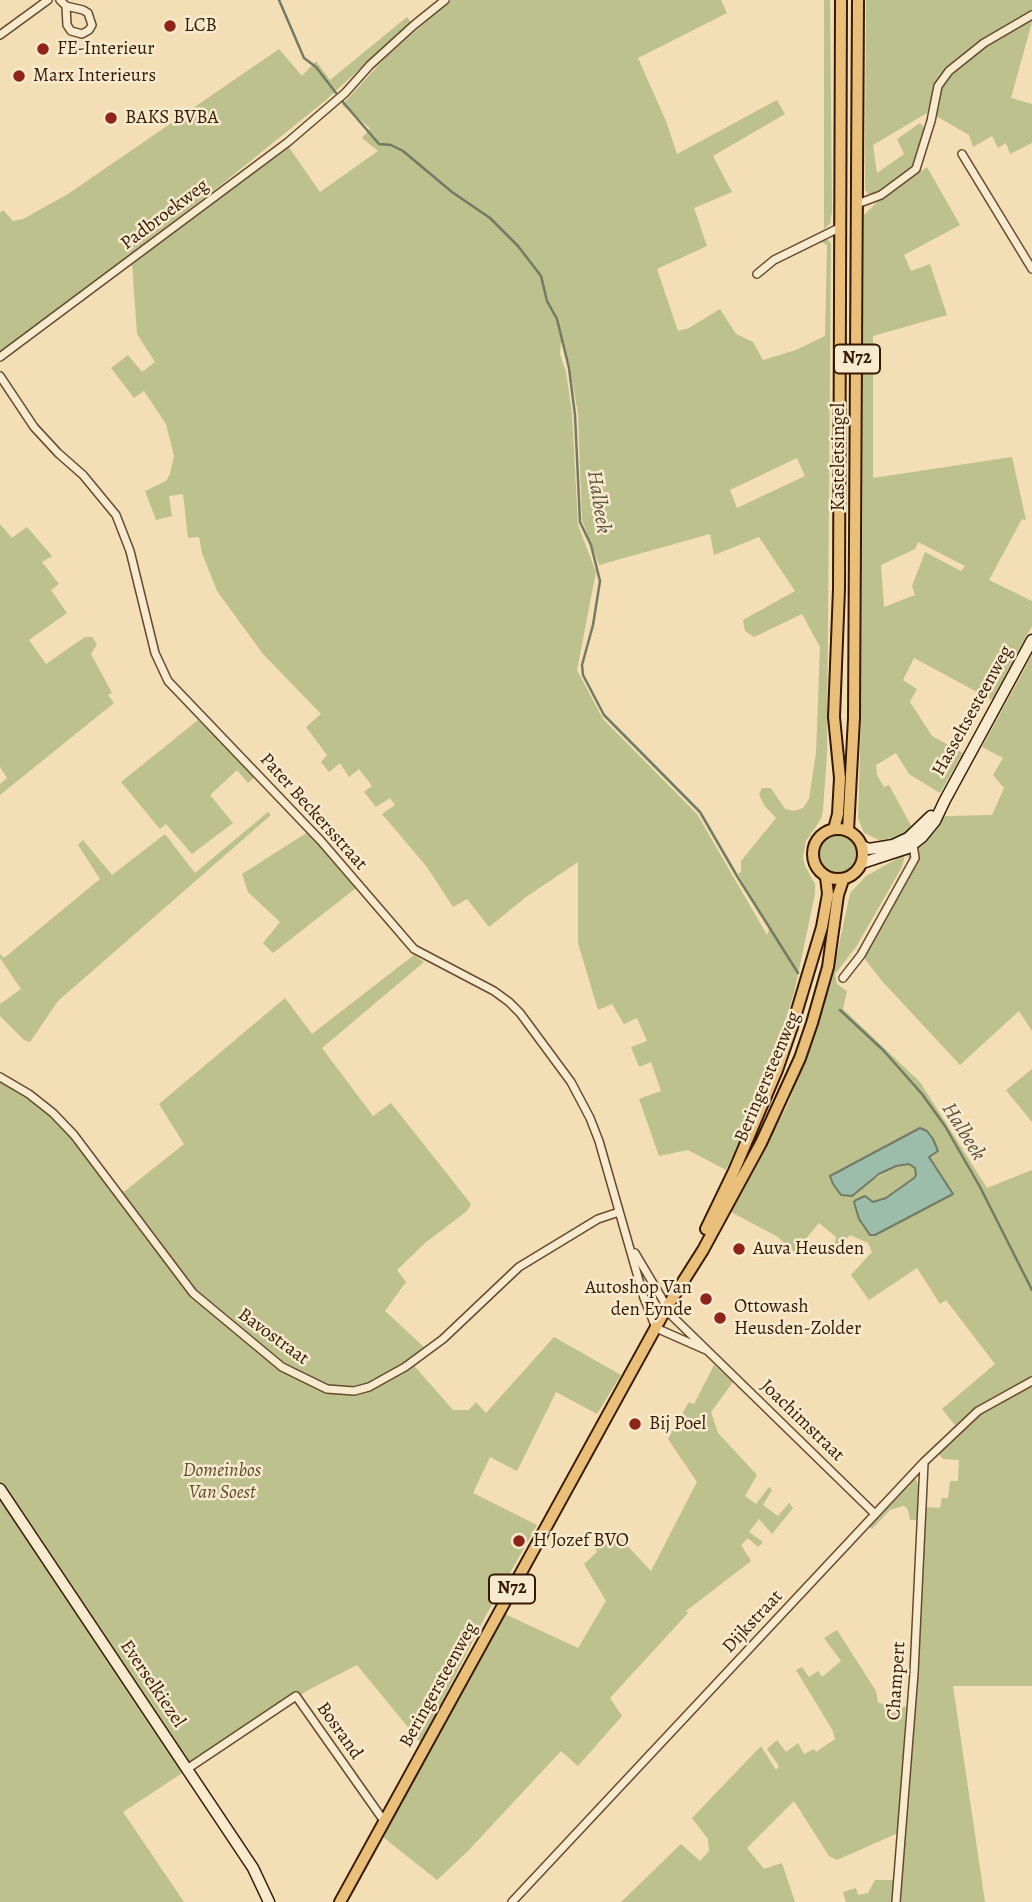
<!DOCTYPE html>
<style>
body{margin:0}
canvas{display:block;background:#f3deb5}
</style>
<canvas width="1032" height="1902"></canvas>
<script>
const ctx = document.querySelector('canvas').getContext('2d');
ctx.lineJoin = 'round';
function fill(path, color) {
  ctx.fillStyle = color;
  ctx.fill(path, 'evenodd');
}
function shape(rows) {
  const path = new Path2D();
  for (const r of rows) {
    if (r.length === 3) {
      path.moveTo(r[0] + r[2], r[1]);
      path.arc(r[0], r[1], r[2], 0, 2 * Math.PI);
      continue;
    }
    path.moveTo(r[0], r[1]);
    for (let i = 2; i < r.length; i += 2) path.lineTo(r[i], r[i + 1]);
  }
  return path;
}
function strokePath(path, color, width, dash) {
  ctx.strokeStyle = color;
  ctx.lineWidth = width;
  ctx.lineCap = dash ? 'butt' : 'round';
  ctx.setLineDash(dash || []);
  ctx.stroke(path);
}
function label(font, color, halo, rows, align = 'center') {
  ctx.font = font + ' Alegreya,serif';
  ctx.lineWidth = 5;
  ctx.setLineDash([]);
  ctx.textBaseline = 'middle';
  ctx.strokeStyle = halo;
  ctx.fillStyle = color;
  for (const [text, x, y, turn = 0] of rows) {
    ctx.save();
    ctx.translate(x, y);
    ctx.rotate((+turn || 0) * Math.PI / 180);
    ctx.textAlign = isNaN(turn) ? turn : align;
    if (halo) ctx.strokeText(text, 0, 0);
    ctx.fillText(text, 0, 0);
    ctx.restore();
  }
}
const green = shape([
 [451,0,721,0,727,13,638,58,666,121,677,154,777,100,785,114,713,156,732,192,694,208,707,246,657,269,678,331,689,328,720,309,736,334,753,342,763,360,796,350,825,336,827,245,821,242,814,245,813,242,825,237,831,243,827,754,823,810,821,819,806,841,803,857,805,866,815,884,815,894,794,993,768,1076,726,1170,688,1150,659,1156,639,1099,661,1091,651,1062,639,1067,631,1047,647,1041,637,1018,624,1024,612,1004,598,1010,578,943,578,862,526,897,489,927,467,899,453,907,427,867,382,814,395,805,390,798,376,807,364,792,372,786,359,769,349,777,340,763,329,772,321,762,327,755,306,727,321,714,263,654,217,591,202,553,199,537,188,538,183,494,169,496,172,516,156,520,145,491,166,481,170,474,174,456,166,424,144,391,134,398,111,368,128,355,142,372,155,362,137,334,132,263,288,146,320,192,378,151,362,138,370,128,342,105,384,59],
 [561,342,569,363,578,413,582,520,599,565,710,534,714,555,759,537,795,591,743,620,745,631,754,637,802,614,820,647,816,753,809,799,803,808,794,811,785,809,771,788,762,788,759,794,764,805,776,818,741,861,741,872,738,874,770,928,767,935,697,814,603,719,577,670,596,572,578,525,572,413,566,372,560,354],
 [797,458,805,476,737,508,730,490],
 [824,0,830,0,832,211,830,224,824,229],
 [866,0,1032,0,1032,22,1011,98,1032,104,1032,143,1010,154,1006,143,998,148,992,136,973,147,969,135,936,116,923,160,879,192,868,194,865,190],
 [930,104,936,105,925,128,920,123,897,139,904,154,877,173,873,145,927,113],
 [407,17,411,22,326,100,222,184,0,353,0,213,3,210,13,221,23,219,68,194,279,49,302,76,316,61,330,80],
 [927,167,960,225,904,255,911,271,930,264,947,315,873,336,873,478,1012,457,1026,520,1022,519,989,580,1032,601,1032,626,992,700,914,658,903,680,917,689,910,702,932,736,963,753,940,793,909,774,896,753,876,765,877,775,884,787,889,785,913,829,899,837,879,840,864,833,858,818,861,718,864,215,879,200],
 [918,542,965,566,961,571,925,552,912,586,915,595,884,607,881,565,915,549],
 [0,524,12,538,27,527,52,556,42,562,59,584,51,590,67,613,29,640,46,664,85,637,92,637,97,644,91,654,112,693,108,695,114,703,0,795,0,784,7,778,0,767],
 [1032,655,1032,1031,1019,1011,960,1065,882,981,864,958,912,859,905,855,902,867,856,947,835,974,837,984,847,991,843,1009,920,1082,987,1188,1032,1170,1032,1686,953,1686,985,1902,900,1902,926,1507,940,1508,942,1498,948,1498,950,1481,958,1481,959,1460,943,1459,937,1452,970,1424,964,1418,955,1425,942,1409,995,1364,946,1300,940,1304,917,1268,869,1300,851,1275,872,1252,868,1243,850,1235,834,1251,836,1237,819,1223,794,1253,778,1237,731,1212,787,1106,807,1056,831,983,850,893,866,876,916,848,928,838,945,816,992,815,1004,788,993,775,1003,758,982,747],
 [937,1152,929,1157,952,1194,870,1235,859,1219,857,1209,867,1197,873,1202,886,1198,914,1178,916,1175,915,1168,909,1164,896,1166,866,1184,830,1176,866,1156],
 [198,720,255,777,248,783,237,770,210,795,233,823,192,854,166,824,160,829,121,782],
 [268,812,271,815,58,1001,30,1042,24,1040,0,1016,0,1004,21,989,0,958,0,954,4,958,100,879,78,845,83,840,112,875,165,834,195,873],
 [308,832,356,888,273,953,263,943,280,922,248,892,242,874],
 [838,854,19],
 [414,955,424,962,322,1048,373,1116,391,1103,471,1204,467,1211,425,1243,397,1270,406,1282,385,1311,426,1349,410,1361,453,1410,469,1410,476,1402,486,1413,554,1337,621,1375,597,1414,556,1392,517,1471,490,1457,473,1493,537,1525,484,1619,421,1743,357,1665,310,1689,123,1812,184,1902,0,1902,0,1080,28,1095,62,1127,114,1192,125,1191,184,1144,159,1104,285,998,312,1034],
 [1032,1069,1032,1122,1006,1090],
 [714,1365,733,1382,711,1412,718,1433,757,1475,745,1496,756,1504,769,1487,772,1490,763,1505,778,1516,789,1503,793,1508,772,1534,759,1519,749,1532,763,1542,758,1547,748,1538,741,1545,751,1561,686,1611,688,1613,610,1698,622,1716,578,1766,561,1751,468,1851,437,1880,383,1837,505,1614,578,1648,606,1601,584,1564,597,1552,594,1545,609,1544,620,1538,651,1571,697,1482,668,1439,689,1402,694,1404],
 [915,1477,918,1485,917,1520,910,1520,908,1510,906,1507,903,1506,890,1510,872,1529,869,1526],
 [837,1630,876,1691,878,1703,906,1707,898,1833,837,1860,829,1856,794,1801,747,1848,764,1869,782,1863,795,1902,621,1902,681,1844,700,1861,709,1851,708,1839,692,1818,761,1746,776,1770,779,1766,767,1749,777,1740,786,1752,798,1743,804,1754,814,1749,816,1752,835,1739,833,1731,796,1670,802,1667,809,1677,818,1671,822,1677,841,1661,824,1638],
 [875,1880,894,1880,892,1902,846,1902,843,1892,856,1888,858,1895,868,1893]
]);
const water = shape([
 [920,1128,927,1131,933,1139,938,1151,929,1157,953,1194,875,1235,870,1235,859,1219,854,1202,856,1200,865,1196,873,1202,886,1198,914,1178,916,1175,915,1168,909,1164,896,1166,879,1174,852,1196,841,1195,833,1184,830,1176,920,1128]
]);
const stream = shape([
 [279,0,304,58,316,67,336,93],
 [342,101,379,144,391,145,403,151,452,192,490,218,518,246,541,276,547,301,557,319,569,368,575,415,580,522,591,545,600,581,593,625,582,665,583,675,604,715,700,812,737,876,798,973],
 [840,1010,883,1050,922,1094,945,1126,980,1187,1032,1290]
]);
const street = shape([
 [60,0,66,6,67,25,71,31,82,34,89,30,92,25,88,13,83,10,66,6],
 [0,35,48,0],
 [962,154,1032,269],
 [857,204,881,195,916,169,931,121,938,86,949,71,984,43,1032,15],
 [757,274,774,260,841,227],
 [0,357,288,142,345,93,370,65,414,25,445,0],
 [0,376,34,427,58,453,83,475,116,515,130,551,155,653,168,681,321,841,414,949,494,991,509,1002,520,1013,571,1082,590,1118,599,1141,644,1298,656,1328,706,1350],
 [843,978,861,955,915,858,913,844],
 [0,1077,29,1094,53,1113,74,1135,193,1293,282,1367,327,1389,354,1391,369,1387,405,1367,443,1339,519,1267,598,1219,619,1212],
 [635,1253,673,1317,875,1514],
 [187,1769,296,1696,384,1821],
 [512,1902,924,1462,978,1411,1032,1381],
 [896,1902,914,1673,924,1463]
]);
const secondary = shape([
 [862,846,869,849,893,845,908,838,931,816],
 [862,863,908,848,922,837,935,821,945,800,1032,640],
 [0,1489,253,1868,269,1902]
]);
const primary = shape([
 [838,854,25],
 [834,829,838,814,840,778,834,717,839,589,841,0],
 [848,831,854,718,858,0],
 [706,1229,734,1171,777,1070,792,1027,822,927,828,894,826,877],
 [340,1902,667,1307,703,1250,761,1143,800,1058,812,1023,828,967,838,895,843,880]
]);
const markers = [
 [170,26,7,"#8f2418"],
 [43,49,7,"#8f2418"],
 [19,76,7,"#8f2418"],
 [111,118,7,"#8f2418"],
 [739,1249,7,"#8f2418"],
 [706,1299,7,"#8f2418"],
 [720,1318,7,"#8f2418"],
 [635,1424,7,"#8f2418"],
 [519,1541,7,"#8f2418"]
];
const shields = [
 [857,359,46],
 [512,1589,46]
];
const shieldNames = [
 ["N72",857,359],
 ["N72",512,1589]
];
const poiNames = [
 ["LCB",184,26],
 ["FE-Interieur",57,49],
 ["Marx Interieurs",33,76],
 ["BAKS BVBA",125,118],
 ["Auva Heusden",753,1249],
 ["Autoshop Van",692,1288,"right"],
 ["den Eynde",692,1310,"right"],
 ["Ottowash",734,1307],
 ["Heusden-Zolder",734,1329],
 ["Bij Poel",649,1424],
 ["H Jozef BVO",533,1541]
];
const streetNames = [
 ["Padbroekweg",165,215,-37],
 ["Kasteletsingel",839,457,-90],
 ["Hasseltsesteenweg",973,711,-61],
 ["Pater Beckersstraat",313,812,48],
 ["Beringersteenweg",768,1077,-67],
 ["Bavostraat",273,1337,36],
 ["Joachimstraat",802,1421,44],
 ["Dijkstraat",753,1622,-47],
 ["Champert",897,1681,-86],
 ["Everselkiezel",152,1684,56],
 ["Beringersteenweg",439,1685,-61],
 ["Bosrand",339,1731,55]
];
const parkNames = [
 ["Domeinbos",222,1471],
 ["Van Soest",222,1493]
];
const waterNames = [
 ["Halbeek",598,502,81],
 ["Halbeek",963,1132,58]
];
fill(green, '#bcc18d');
fill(water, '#9cbda9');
strokePath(water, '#737b65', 2);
strokePath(stream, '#737b65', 2.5);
strokePath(street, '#654a2d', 10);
strokePath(secondary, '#361900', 13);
strokePath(primary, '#361900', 14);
strokePath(street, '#f7eacf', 7);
strokePath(secondary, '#f7eacf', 10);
strokePath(primary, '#eabf7a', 10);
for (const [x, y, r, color] of markers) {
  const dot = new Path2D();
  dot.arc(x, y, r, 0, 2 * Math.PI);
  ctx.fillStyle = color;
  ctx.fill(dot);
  strokePath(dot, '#f7eacf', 2.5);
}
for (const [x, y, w] of shields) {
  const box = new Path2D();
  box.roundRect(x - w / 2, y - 14.5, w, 29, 5);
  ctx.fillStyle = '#f7eacf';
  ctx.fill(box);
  strokePath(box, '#361900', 2);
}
label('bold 18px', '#361900', null, shieldNames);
label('19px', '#361900', '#f7eacf', poiNames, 'left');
label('19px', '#361900', '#f7eacf', streetNames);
label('italic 19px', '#5e4b2a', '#f7eacf', parkNames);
label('italic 21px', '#5a523b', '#f7eacf', waterNames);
</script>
